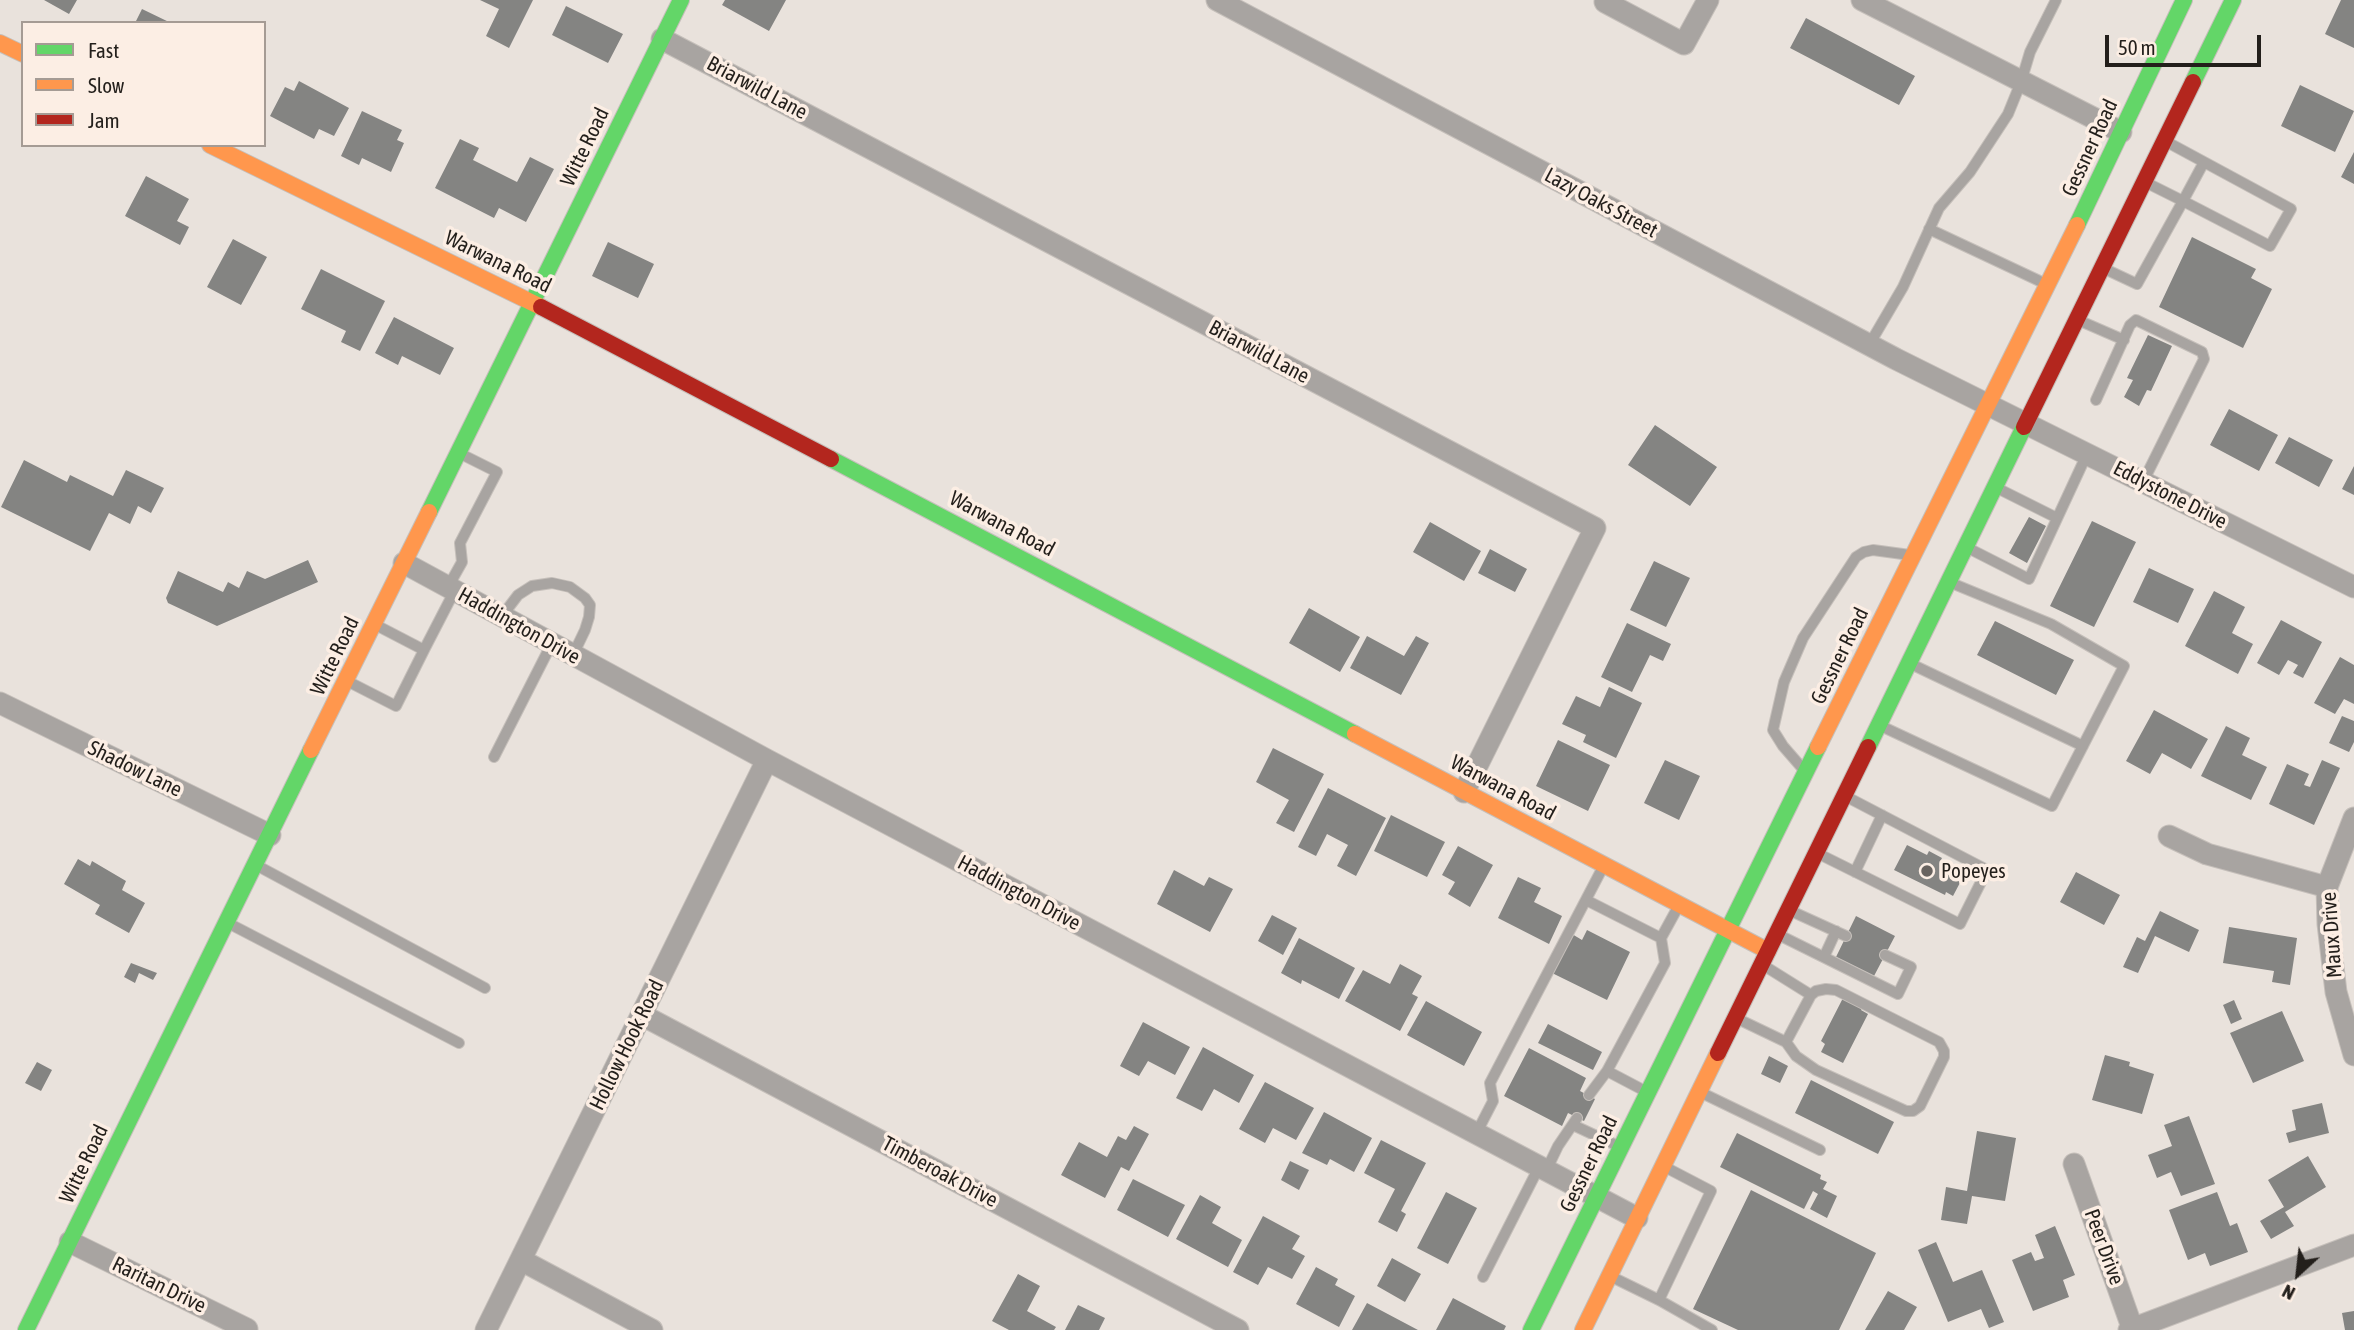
<!DOCTYPE html>
<style>
body{margin:0}
#map{position:relative;width:2354px;height:1330px;overflow:hidden;background:#e9e2dc;font-family:"Asap Condensed",sans-serif}
canvas{display:block}
.legend{position:absolute;left:21px;top:21px;width:245px;height:126px;box-sizing:border-box;background:#fceee4;border:2px solid #a59b94;margin:0;padding:9px 12px;list-style:none;font-size:21px;color:#231f1b}
.legend li{display:flex;align-items:center;gap:14px;height:35px}
.legend b{width:35px;border:2px solid #a59b94}
.north{position:absolute;left:2263px;top:1239px;width:70px;height:70px;-webkit-text-stroke:5px #fceee4;paint-order:stroke;rotate:207deg;font-size:19px;font-weight:700;line-height:28px;text-align:center;color:#231f1b}
.north::after{content:'';display:block;margin:auto;width:24px;height:32px;background:#231f1b;clip-path:polygon(50% 0,100% 100%,50% 72%,0 100%)}
.scale{position:absolute;left:2105px;top:35px;width:156px;height:32px;box-sizing:border-box;border:4px solid #231f1b;border-top:0;padding-left:9px;font-size:21px;line-height:24px;white-space:nowrap;color:#231f1b;-webkit-text-stroke:5px #fceee4;paint-order:stroke}
</style>
<div id="map">
<canvas width="2354" height="1330"></canvas>
<ul class="legend">
<li><b style="height:9px;background:#63d668"></b>Fast</li>
<li><b style="height:9px;background:#ff974d"></b>Slow</li>
<li><b style="height:9px;background:#b3261e"></b>Jam</li>
</ul>
<div class="north">N</div>
<div class="scale">50 m</div>
</div>
<script>
const ctx = document.querySelector('canvas').getContext('2d');
ctx.lineJoin = 'round';
function fill(path, color) {
  ctx.fillStyle = color;
  ctx.fill(path, 'evenodd');
}
function shape(rows) {
  const path = new Path2D();
  for (const r of rows) {
    path.moveTo(r[0], r[1]);
    for (let i = 2; i < r.length; i += 2) path.lineTo(r[i], r[i + 1]);
  }
  return path;
}
function strokePath(path, color, width, dash) {
  ctx.strokeStyle = color;
  ctx.lineWidth = width;
  ctx.lineCap = dash ? 'butt' : 'round';
  ctx.setLineDash(dash || []);
  ctx.stroke(path);
}
function label(font, color, halo, rows, align = 'center') {
  ctx.font = font + ' "Asap Condensed",sans-serif';
  ctx.lineWidth = 7;
  ctx.setLineDash([]);
  ctx.textBaseline = 'middle';
  ctx.strokeStyle = halo;
  ctx.fillStyle = color;
  for (const [text, x, y, turn = 0] of rows) {
    ctx.save();
    ctx.translate(x, y);
    ctx.rotate((+turn || 0) * Math.PI / 180);
    ctx.textAlign = isNaN(turn) ? turn : align;
    if (halo) ctx.strokeText(text, 0, 0);
    ctx.fillText(text, 0, 0);
    ctx.restore();
  }
}
const building = shape([
 [44,0,77,0,69,14],
 [480,0,533,0,509,48,486,36,499,9],
 [725,0,786,0,769,31,722,5],
 [2341,0,2354,0,2354,48,2325,34],
 [566,6,623,34,608,63,552,35],
 [142,9,171,23,135,23],
 [1806,18,1915,76,1899,105,1790,48],
 [299,81,349,108,334,136,319,129,314,139,270,116,285,87,294,91],
 [2300,85,2354,111,2335,152,2281,126],
 [362,111,402,130,397,140,404,143,391,172,362,158,359,165,341,156],
 [460,139,479,148,473,160,517,182,530,157,554,169,526,222,499,208,494,218,435,188],
 [2354,152,2354,184,2341,177],
 [146,176,189,199,177,221,189,227,180,245,125,216],
 [2192,237,2256,269,2251,278,2272,289,2243,348,2159,307],
 [233,239,267,257,241,305,207,287],
 [608,242,654,264,638,298,592,276],
 [321,269,385,301,360,351,341,342,346,331,301,309],
 [394,317,454,348,440,375,402,356,398,365,375,353],
 [2148,335,2172,346,2151,391,2147,390,2139,406,2124,397,2133,380,2127,378],
 [2229,409,2278,435,2259,471,2210,445],
 [1655,425,1717,467,1690,506,1628,465],
 [2289,437,2333,460,2319,487,2275,463],
 [24,460,67,482,70,475,113,496,126,470,164,488,151,513,138,506,130,524,109,513,90,551,1,507],
 [2354,466,2354,495,2342,489],
 [2029,517,2046,526,2027,563,2009,553],
 [2092,521,2136,542,2094,627,2050,606],
 [1430,522,1481,551,1464,581,1413,552],
 [1490,549,1527,569,1515,592,1478,573],
 [308,560,318,582,217,626,168,603,166,598,178,571,223,592,228,582,239,588,247,571,265,579],
 [1654,561,1690,578,1666,627,1630,610],
 [2149,568,2194,589,2178,623,2133,602],
 [2214,591,2245,607,2232,633,2253,644,2238,674,2185,646],
 [1309,608,1360,637,1340,672,1289,643],
 [2281,620,2322,642,2303,678,2293,673,2298,665,2288,660,2279,675,2257,663],
 [1995,621,2074,660,2056,695,1977,655],
 [1627,623,1671,644,1663,661,1650,655,1632,692,1601,677],
 [1367,636,1404,656,1416,636,1429,643,1401,695,1350,668],
 [2340,657,2354,665,2354,704,2344,699,2335,714,2314,703],
 [1609,687,1642,703,1616,758,1583,742,1586,735,1562,724,1576,696,1600,707],
 [2154,710,2208,739,2191,769,2162,753,2150,774,2126,761],
 [2342,716,2354,721,2354,742,2349,752,2329,743],
 [2226,726,2250,738,2242,755,2267,767,2251,800,2201,776],
 [1558,740,1610,765,1588,811,1536,786],
 [1273,748,1324,774,1294,832,1276,823,1289,800,1256,782],
 [1665,760,1700,776,1679,820,1644,803],
 [2322,760,2340,768,2314,825,2269,804,2287,764,2309,774,2304,785,2310,787],
 [1328,788,1386,818,1356,876,1337,866,1348,845,1327,834,1316,856,1298,847],
 [1391,815,1445,842,1427,877,1374,851],
 [1907,845,1927,855,1929,851,1942,858,1940,862,1958,868,1956,873,1963,877,1953,896,1946,892,1945,895,1894,870],
 [1458,846,1493,865,1470,907,1448,894,1455,882,1442,875],
 [78,859,90,866,92,861,126,881,122,890,145,903,129,933,95,914,100,905,64,884],
 [1174,870,1204,886,1209,877,1233,889,1210,932,1157,904],
 [2076,872,2120,895,2104,925,2060,902],
 [1518,877,1541,888,1534,902,1562,916,1549,944,1498,918],
 [2160,911,2199,930,2189,952,2155,936,2138,973,2123,967,2137,937,2145,941],
 [1272,915,1297,928,1283,955,1258,941],
 [1856,916,1895,936,1874,976,1836,957],
 [2229,927,2297,938,2290,985,2272,982,2274,971,2223,963],
 [1587,930,1630,952,1607,1000,1552,973,1572,934,1582,940],
 [1299,938,1355,968,1339,999,1302,980,1301,984,1281,973],
 [131,963,157,973,153,980,139,973,135,983,124,977],
 [1400,964,1422,976,1412,994,1418,997,1400,1031,1345,1001,1363,970,1390,984],
 [1843,998,1862,1008,1861,1010,1868,1014,1843,1063,1821,1052,1825,1044,1821,1041],
 [2234,1000,2242,1019,2231,1024,2223,1005],
 [1426,1001,1482,1032,1464,1066,1407,1035],
 [2282,1011,2304,1061,2253,1083,2230,1033],
 [1143,1022,1190,1047,1175,1075,1148,1061,1139,1076,1120,1066],
 [1548,1024,1602,1052,1593,1070,1538,1043],
 [1203,1047,1254,1075,1239,1103,1214,1089,1202,1111,1176,1098],
 [1529,1048,1586,1078,1580,1091,1595,1099,1584,1121,1568,1113,1562,1126,1504,1096],
 [2105,1055,2130,1062,2129,1066,2154,1074,2142,1114,2092,1100],
 [1769,1056,1788,1066,1780,1083,1761,1074],
 [37,1062,52,1070,41,1091,25,1083],
 [1811,1080,1894,1122,1878,1154,1795,1113],
 [1265,1082,1314,1108,1296,1140,1273,1128,1265,1143,1239,1129],
 [2322,1103,2329,1133,2289,1143,2286,1133,2296,1130,2292,1110],
 [1324,1112,1372,1138,1354,1172,1330,1159,1327,1165,1302,1153],
 [2189,1116,2215,1184,2181,1196,2171,1172,2157,1178,2148,1155,2172,1146,2164,1125],
 [1134,1126,1149,1134,1129,1171,1121,1167,1105,1198,1061,1175,1079,1142,1107,1157,1118,1136,1126,1140],
 [1977,1131,2016,1138,2005,1201,1972,1196,1967,1224,1941,1220,1946,1187,1967,1191],
 [1737,1133,1821,1175,1820,1179,1827,1182,1823,1189,1837,1196,1827,1218,1810,1209,1818,1194,1813,1191,1804,1209,1720,1167],
 [1381,1140,1426,1163,1401,1211,1406,1214,1397,1232,1378,1222,1395,1189,1364,1173],
 [2308,1156,2326,1187,2285,1212,2294,1226,2271,1239,2260,1221,2284,1207,2268,1180],
 [1290,1161,1309,1170,1299,1190,1281,1180],
 [1133,1179,1185,1205,1168,1237,1117,1210],
 [1751,1190,1876,1253,1839,1330,1738,1330,1693,1309],
 [1446,1192,1477,1208,1448,1264,1417,1248],
 [2217,1192,2230,1226,2237,1223,2248,1252,2210,1266,2205,1253,2188,1260,2169,1210],
 [1200,1195,1221,1207,1212,1223,1242,1240,1228,1267,1176,1239],
 [1263,1216,1300,1236,1292,1249,1305,1256,1292,1279,1268,1267,1258,1285,1233,1272],
 [2055,1226,2075,1275,2063,1280,2069,1297,2033,1311,2012,1260,2031,1252,2035,1261,2044,1258,2035,1235],
 [1936,1242,1953,1282,1982,1270,2004,1322,1989,1328,1981,1309,1948,1322,1918,1250],
 [1392,1258,1421,1274,1405,1302,1377,1286],
 [1316,1267,1338,1279,1335,1285,1355,1296,1339,1327,1296,1304],
 [1018,1274,1040,1286,1027,1311,1056,1327,1054,1330,1009,1330,992,1321],
 [1888,1291,1917,1307,1904,1330,1865,1330],
 [1453,1298,1506,1326,1504,1330,1436,1330],
 [1367,1303,1418,1330,1352,1330],
 [1078,1305,1105,1318,1099,1330,1065,1330],
 [2354,1311,2354,1330,2345,1330,2342,1313]
]);
const lane = shape([
 [2147,183,2183,201,2204,162],
 [1929,229,2046,284],
 [2105,269,2137,284,2183,201,2270,246,2291,209,2167,142],
 [2078,320,2124,340],
 [1869,345,1903,287,1939,208,1970,172,2008,114,2021,82,2030,52,2056,0],
 [2096,400,2130,325,2136,320,2202,352,2204,359,2143,482],
 [1997,488,2057,518],
 [1968,548,2029,579,2087,454],
 [448,587,462,562,460,543,497,472,461,454],
 [502,616,518,595,532,586,552,583,570,587,585,598,590,605,589,617,585,630,573,655],
 [374,624,424,650,455,590],
 [1911,664,2083,746],
 [349,682,396,706,424,650],
 [1881,726,2052,806,2124,666,2051,624,1949,582],
 [494,757,552,643],
 [1803,769,1783,746,1773,730,1784,682,1803,638,1856,557,1864,552,1873,550,1910,555],
 [1819,854,1960,924,1987,870,1847,797],
 [256,865,485,988],
 [1855,872,1882,815],
 [1586,900,1661,938,1665,963,1607,1071,1645,1091],
 [1791,911,1846,936],
 [228,923,459,1043],
 [1779,935,1898,994,1911,967,1885,955],
 [1661,938,1678,907],
 [1824,957,1836,931],
 [1738,1019,1786,1042,1811,995,1763,965],
 [1786,1042,1796,1056,1816,1070,1906,1111,1913,1111,1920,1106,1944,1057,1944,1051,1939,1042,1836,990,1826,989,1816,991,1811,995],
 [1702,1093,1820,1150],
 [1589,1095,1607,1071],
 [1573,1125,1618,1146],
 [1476,1134,1493,1101,1490,1083,1603,867],
 [1546,1171,1558,1146,1577,1118],
 [1483,1277,1539,1167],
 [1612,1277,1659,1300,1711,1191,1665,1167],
 [1659,1300,1712,1330]
]);
const street = shape([
 [1217,0,1896,359,2354,587],
 [1862,0,2121,132],
 [1605,2,1684,44,1708,0],
 [662,39,1595,528,1464,792],
 [404,563,767,760,1637,1218],
 [0,703,270,835],
 [2354,818,2327,887,2328,924,2336,992,2354,1055],
 [2169,836,2207,854,2327,887],
 [642,1015,1238,1330],
 [2074,1164,2133,1330],
 [70,1242,247,1329],
 [521,1260,652,1330],
 [486,1330,767,760],
 [2129,1330,2354,1245]
]);
const fast = shape([
 [2193,82,2233,0],
 [2077,225,2184,0],
 [831,459,1355,734],
 [429,512,681,0],
 [1868,747,2024,427],
 [26,1330,311,750],
 [1531,1330,1818,747]
]);
const slow = shape([
 [0,43,23,54],
 [210,145,541,307],
 [1355,734,1768,951],
 [1818,747,2077,225],
 [311,750,429,512],
 [1583,1330,1718,1053]
]);
const jam = shape([
 [541,307,831,459],
 [2024,427,2193,82],
 [1718,1053,1868,747]
]);
const markers = [
 [1927,871,7,"#68635f"]
];
const streetNames = [
 ["Briarwild Lane",757,88,28],
 ["Witte Road",585,147,-64],
 ["Gessner Road",2090,148,-65],
 ["Lazy Oaks Street",1601,203,28],
 ["Warwana Road",498,262,26],
 ["Briarwild Lane",1259,352,28],
 ["Eddystone Drive",2170,495,27],
 ["Warwana Road",1002,524,28],
 ["Haddington Drive",519,626,29],
 ["Witte Road",335,656,-64],
 ["Gessner Road",1840,656,-64],
 ["Shadow Lane",135,769,26],
 ["Warwana Road",1503,788,28],
 ["Haddington Drive",1019,893,28],
 ["Maux Drive",2332,935,-94],
 ["Hollow Hook Road",627,1045,-64],
 ["Witte Road",84,1164,-64],
 ["Gessner Road",1589,1164,-64],
 ["Timberoak Drive",940,1172,28],
 ["Peer Drive",2104,1247,70],
 ["Raritan Drive",159,1285,26]
];
const poiNames = [
 ["Popeyes",1941,871]
];
fill(building, '#848482');
strokePath(lane, '#c5bfba', 12);
strokePath(street, '#c5bfba', 23);
strokePath(fast, '#c5bfba', 18);
strokePath(slow, '#c5bfba', 18);
strokePath(jam, '#c5bfba', 18);
strokePath(lane, '#a8a4a1', 10);
strokePath(street, '#a8a4a1', 21);
strokePath(fast, '#63d668', 16);
strokePath(slow, '#ff974d', 16);
strokePath(jam, '#b3261e', 16);
for (const [x, y, r, color] of markers) {
  const dot = new Path2D();
  dot.arc(x, y, r, 0, 2 * Math.PI);
  ctx.fillStyle = color;
  ctx.fill(dot);
  strokePath(dot, '#fceee4', 2.5);
}
label('21px', '#231f1b', '#fceee4', streetNames);
label('21px', '#231f1b', '#fceee4', poiNames, 'left');
</script>
